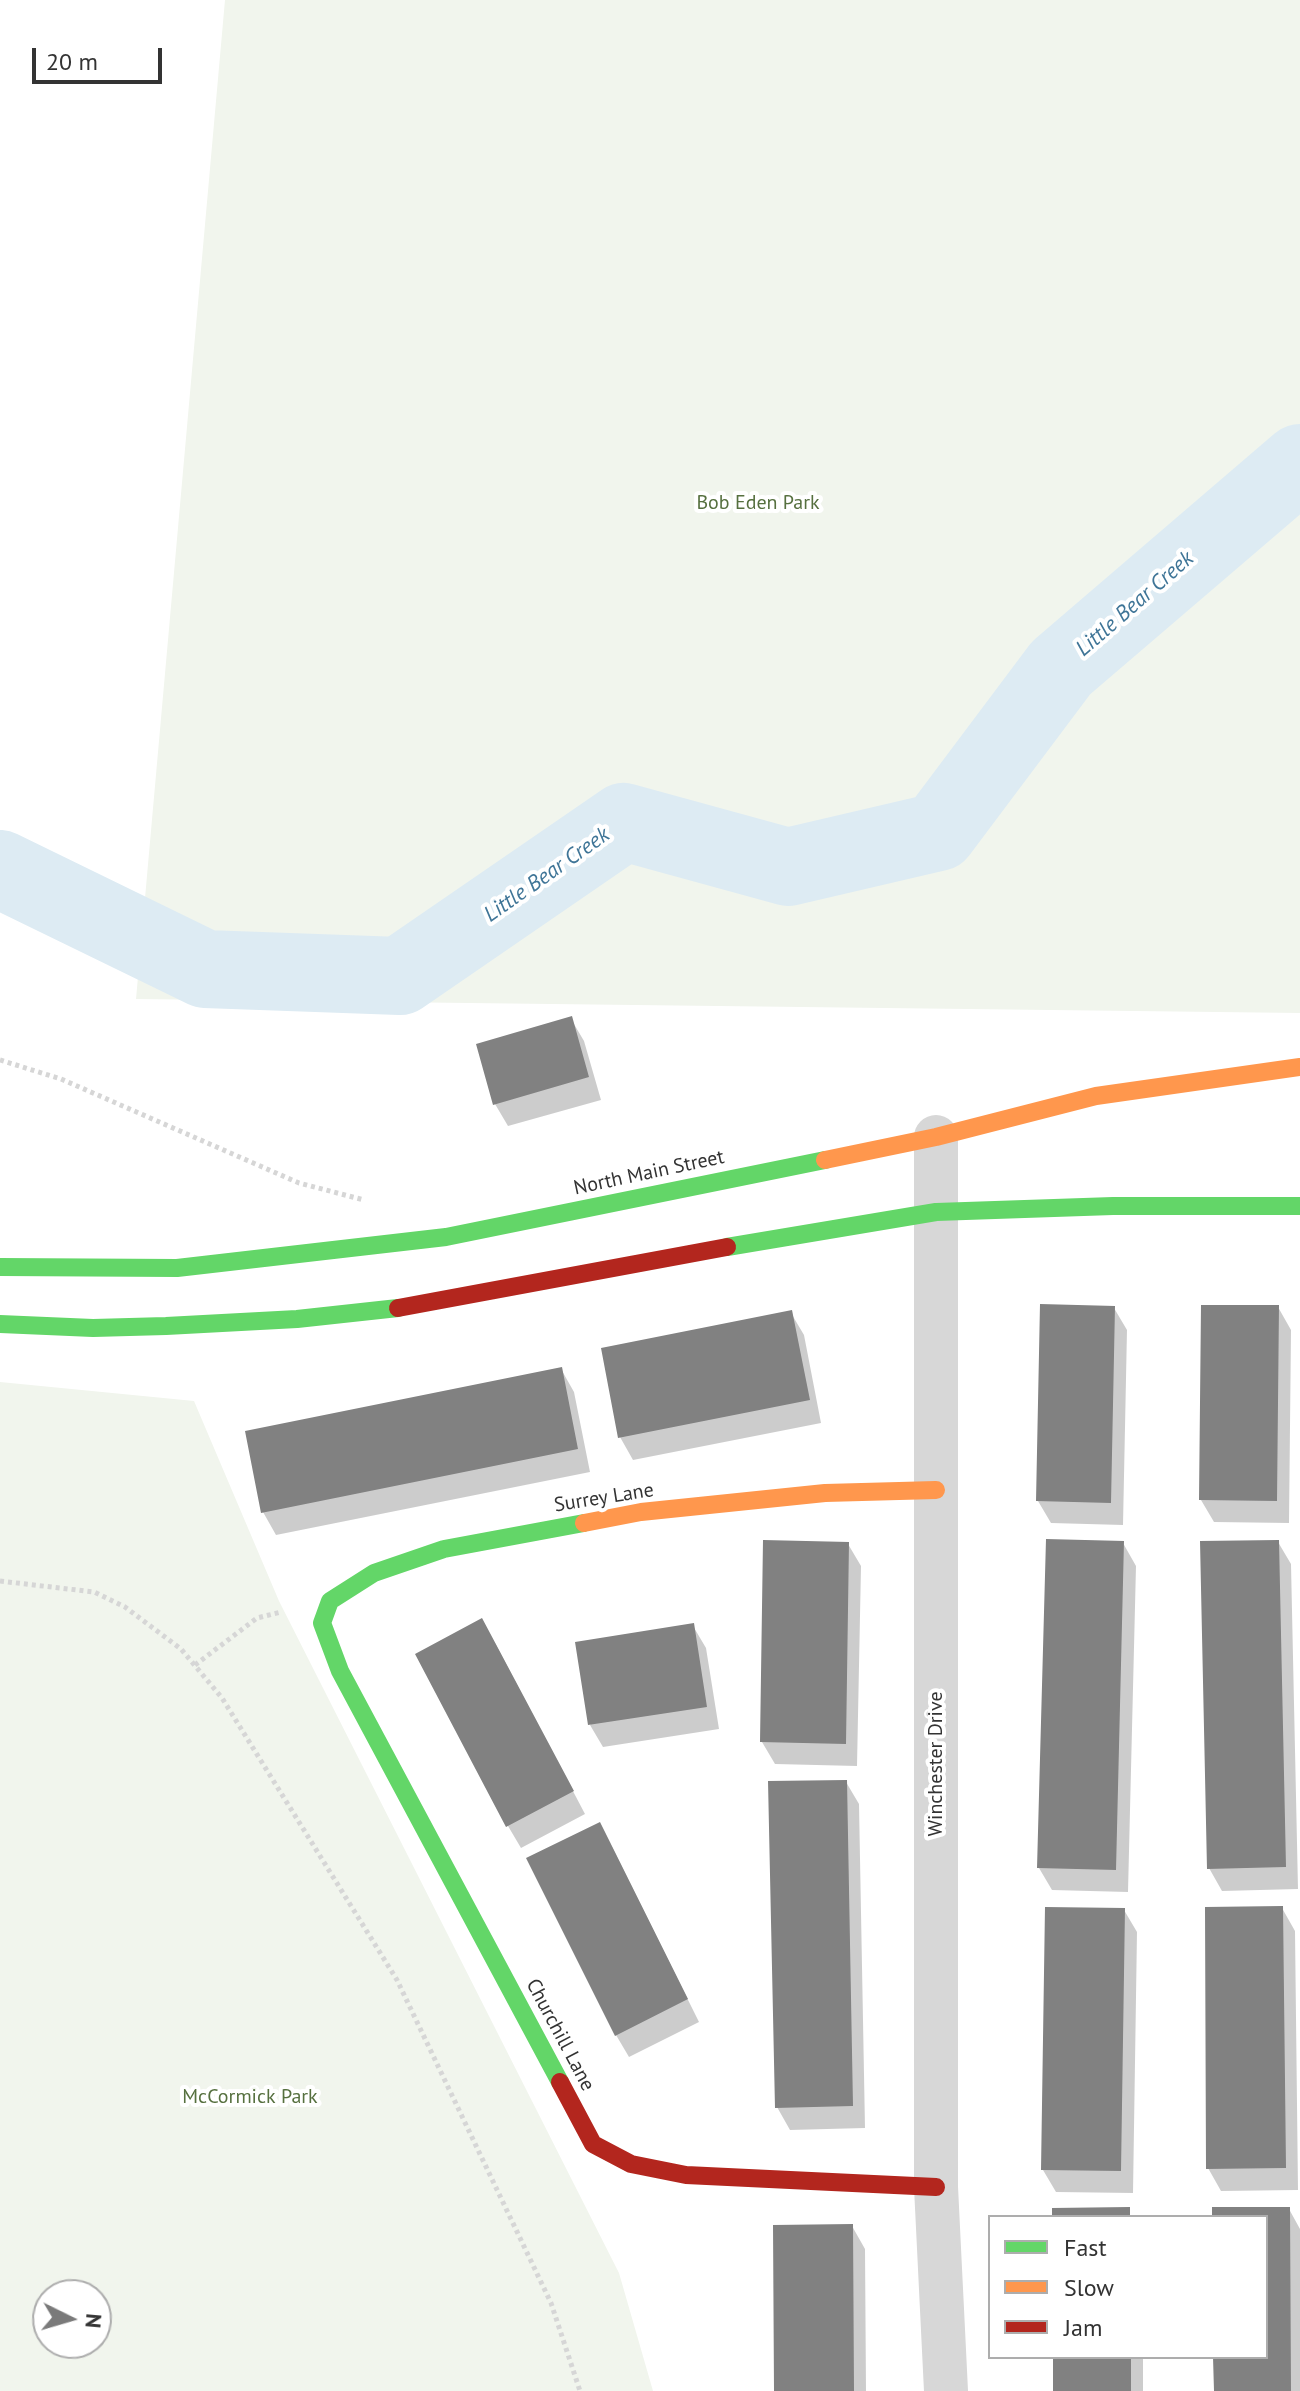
<!DOCTYPE html>
<style>
body{margin:0}
#map{position:relative;width:1300px;height:2391px;overflow:hidden;background:#fff;font-family:"PT Sans",sans-serif}
canvas{display:block}
.legend{position:absolute;left:988px;top:2215px;width:280px;height:144px;box-sizing:border-box;background:#fff;border:2px solid #adadad;margin:0;padding:10px 14px;list-style:none;font-size:24px;color:#333}
.legend li{display:flex;align-items:center;gap:16px;height:40px}
.legend b{width:40px;border:2px solid #adadad}
.north{position:absolute;left:32px;top:2279px;width:80px;height:80px;box-sizing:border-box;background:#fff;border:2px solid #adadad;border-radius:50%;rotate:95deg;font-size:22px;font-weight:700;line-height:32px;text-align:center;color:#333}
.north::after{content:'';display:block;margin:auto;width:28px;height:36px;background:#7a7a7a;clip-path:polygon(50% 0,100% 100%,50% 72%,0 100%)}
.scale{position:absolute;left:32px;top:48px;width:130px;height:36px;box-sizing:border-box;border:4px solid #333;border-top:0;padding-left:10px;font-size:24px;line-height:28px;white-space:nowrap;color:#333;-webkit-text-stroke:6px #fff;paint-order:stroke}
</style>
<div id="map">
<canvas width="1300" height="2391"></canvas>
<ul class="legend">
<li><b style="height:10px;background:#63d668"></b>Fast</li>
<li><b style="height:10px;background:#ff974d"></b>Slow</li>
<li><b style="height:10px;background:#b3261e"></b>Jam</li>
</ul>
<div class="north">N</div>
<div class="scale">20 m</div>
</div>
<script>
const ctx = document.querySelector('canvas').getContext('2d');
ctx.lineJoin = 'round';
function fill(path, color) {
  ctx.fillStyle = color;
  ctx.fill(path, 'evenodd');
}
function shape(rows) {
  const path = new Path2D();
  for (const r of rows) {
    path.moveTo(r[0], r[1]);
    for (let i = 2; i < r.length; i += 2) path.lineTo(r[i], r[i + 1]);
  }
  return path;
}
function strokePath(path, color, width, dash) {
  ctx.strokeStyle = color;
  ctx.lineWidth = width;
  ctx.lineCap = dash ? 'butt' : 'round';
  ctx.setLineDash(dash || []);
  ctx.stroke(path);
}
function label(font, color, halo, rows, align = 'center') {
  ctx.font = font + ' "PT Sans",sans-serif';
  ctx.lineWidth = 8;
  ctx.setLineDash([]);
  ctx.textBaseline = 'middle';
  ctx.strokeStyle = halo;
  ctx.fillStyle = color;
  for (const [text, x, y, turn = 0] of rows) {
    ctx.save();
    ctx.translate(x, y);
    ctx.rotate((+turn || 0) * Math.PI / 180);
    ctx.textAlign = isNaN(turn) ? turn : align;
    if (halo) ctx.strokeText(text, 0, 0);
    ctx.fillText(text, 0, 0);
    ctx.restore();
  }
}
const green = shape([
 [225,0,1300,0,1300,1013,136,999],
 [0,1382,194,1401,279,1601,619,2273,653,2391,0,2391],
 [48,2295,96,2295,96,2343,48,2343]
]);
const shadow = shape([
 [571,1019,584,1041,601,1100,508,1126,495,1104],
 [1278,1307,1291,1330,1289,1523,1214,1522,1201,1500],
 [1114,1308,1127,1330,1123,1525,1051,1523,1038,1501],
 [791,1313,804,1335,821,1423,633,1460,620,1437],
 [561,1369,574,1392,590,1472,276,1535,263,1512],
 [1278,1542,1291,1564,1298,1889,1222,1891,1209,1868],
 [1123,1543,1136,1566,1128,1892,1052,1890,1039,1868],
 [848,1544,861,1566,857,1766,775,1764,762,1742],
 [693,1626,706,1648,719,1729,603,1747,590,1725],
 [495,1643,585,1814,521,1848,508,1826],
 [846,1782,859,1804,865,2128,790,2130,777,2107],
 [612,1847,699,2022,629,2057,616,2035],
 [1282,1908,1295,1931,1298,2190,1221,2191,1208,2168],
 [1124,1910,1137,1932,1133,2193,1056,2192,1043,2170],
 [1289,2209,1300,2229,1300,2391,1216,2391,1215,2357,1266,2357,1266,2217,1214,2217],
 [852,2226,865,2249,866,2391,776,2391],
 [1055,2357,1143,2357,1143,2391,1055,2391]
]);
const river = shape([
 [0,869,205,969,400,976,624,822,788,867,938,832,1061,668,1300,463]
]);
const building = shape([
 [572,1016,589,1077,493,1105,476,1044],
 [1040,1304,1115,1306,1111,1503,1036,1501],
 [1201,1305,1279,1305,1277,1501,1199,1500],
 [792,1310,810,1400,618,1438,601,1348],
 [562,1367,578,1449,261,1513,245,1431],
 [1046,1539,1124,1541,1116,1870,1037,1868],
 [763,1540,849,1542,846,1744,760,1742],
 [1279,1540,1286,1867,1207,1869,1200,1541],
 [482,1618,574,1791,506,1827,415,1654],
 [694,1623,707,1707,588,1725,575,1642],
 [847,1780,853,2106,775,2108,768,1781],
 [600,1822,688,1999,615,2036,526,1858],
 [1283,1906,1286,2168,1206,2169,1205,1907],
 [1045,1907,1125,1908,1121,2171,1041,2170],
 [1130,2207,1130,2217,1052,2217,1052,2208],
 [1212,2207,1290,2207,1291,2391,1214,2391,1213,2357,1266,2357,1266,2217,1212,2217],
 [853,2224,854,2391,774,2391,773,2225],
 [1053,2357,1131,2357,1131,2391,1053,2391]
]);
const path = shape([
 [0,1060,61,1079,299,1183,364,1200],
 [0,1581,94,1592,125,1607,181,1649,222,1698,397,1980,551,2303,580,2391],
 [195,1665,257,1618,281,1612]
]);
const street = shape([
 [936,1137,936,2187,946,2391]
]);
const fast = shape([
 [727,1247,936,1212,1113,1206,1300,1206],
 [0,1267,177,1268,446,1237,825,1160],
 [0,1324,93,1328,166,1326,297,1319,398,1308],
 [560,2082,340,1671,322,1623,330,1601,374,1573,444,1549,584,1523]
]);
const slow = shape([
 [825,1160,936,1137,1096,1096,1300,1067],
 [584,1523,641,1512,825,1493,936,1490]
]);
const jam = shape([
 [398,1308,727,1247],
 [560,2082,593,2144,631,2164,686,2175,936,2187]
]);
const parkNames = [
 ["Bob Eden Park",758,503],
 ["McCormick Park",250,2097]
];
const streetNames = [
 ["North Main Street",649,1173,-12],
 ["Surrey Lane",604,1498,-9],
 ["Winchester Drive",936,1764,-90],
 ["Churchill Lane",560,2035,62]
];
const waterNames = [
 ["Little Bear Creek",1135,604,-41],
 ["Little Bear Creek",547,875,-35]
];
fill(green, '#f1f5ed');
fill(shadow, '#0003');
strokePath(river, '#ddebf3', 78);
fill(building, '#818181');
strokePath(path, '#d6d6d6', 5, [4, 4]);
strokePath(street, '#d7d7d7', 44);
strokePath(fast, '#63d668', 18);
strokePath(slow, '#ff974d', 18);
strokePath(jam, '#b3261e', 18);
label('20px', '#56703f', '#fff', parkNames);
label('20px', '#333', '#fff', streetNames);
label('italic 22px', '#3f7597', '#fff', waterNames);
</script>
